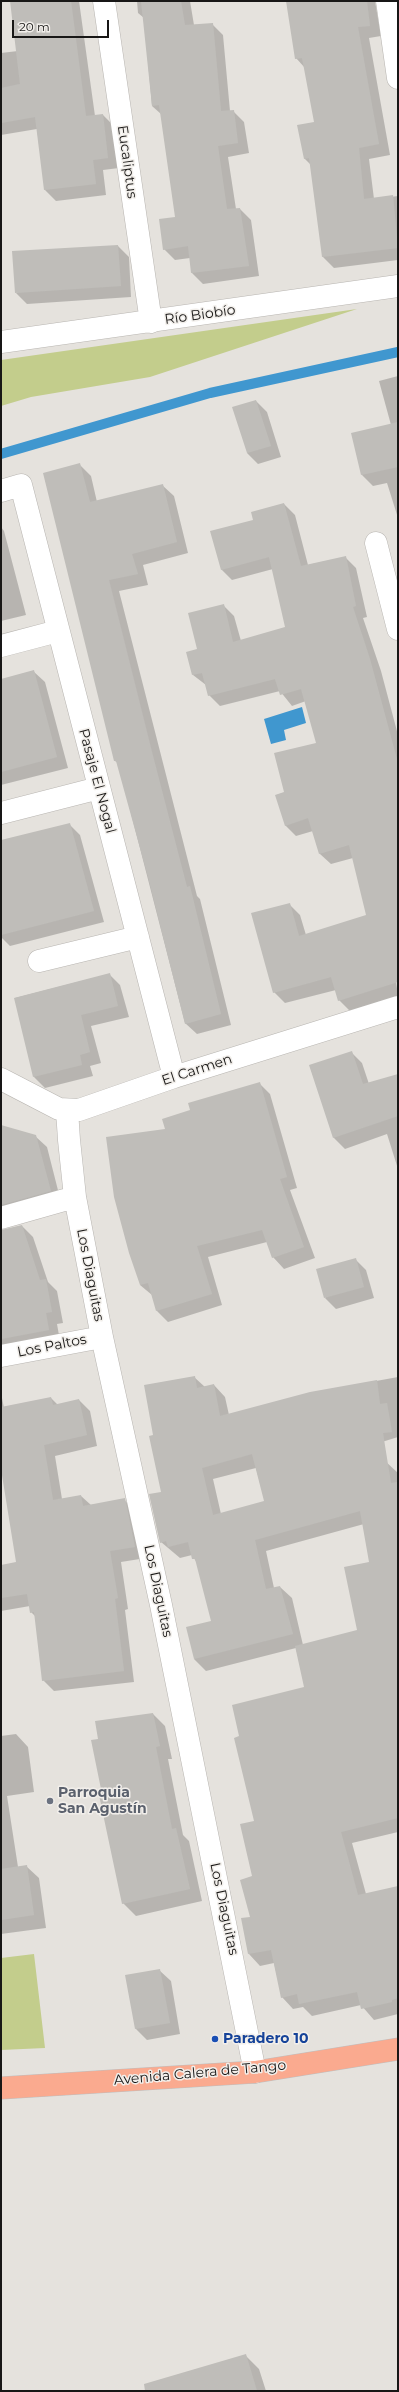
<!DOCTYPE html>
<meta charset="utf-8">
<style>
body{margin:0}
#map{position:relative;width:399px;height:2392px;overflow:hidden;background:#e5e2dd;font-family:Montserrat,sans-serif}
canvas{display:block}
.frame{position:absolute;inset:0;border:2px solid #181716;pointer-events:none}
.scale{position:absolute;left:12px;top:20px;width:97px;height:18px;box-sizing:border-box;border:2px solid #181716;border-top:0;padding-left:5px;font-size:12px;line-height:14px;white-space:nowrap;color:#181716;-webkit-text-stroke:3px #f2efeb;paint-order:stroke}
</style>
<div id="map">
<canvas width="399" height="2392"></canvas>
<div class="frame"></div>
<div class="scale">20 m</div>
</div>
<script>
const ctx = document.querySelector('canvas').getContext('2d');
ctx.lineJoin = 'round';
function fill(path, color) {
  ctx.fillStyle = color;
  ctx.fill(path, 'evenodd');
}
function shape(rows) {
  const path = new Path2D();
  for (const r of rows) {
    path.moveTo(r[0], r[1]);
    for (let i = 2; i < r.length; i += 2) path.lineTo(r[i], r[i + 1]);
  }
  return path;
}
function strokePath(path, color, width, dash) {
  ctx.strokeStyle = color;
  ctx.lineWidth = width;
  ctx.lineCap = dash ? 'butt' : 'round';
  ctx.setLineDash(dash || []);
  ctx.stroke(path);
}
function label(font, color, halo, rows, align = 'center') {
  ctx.font = font + ' Montserrat,sans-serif';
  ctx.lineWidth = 3;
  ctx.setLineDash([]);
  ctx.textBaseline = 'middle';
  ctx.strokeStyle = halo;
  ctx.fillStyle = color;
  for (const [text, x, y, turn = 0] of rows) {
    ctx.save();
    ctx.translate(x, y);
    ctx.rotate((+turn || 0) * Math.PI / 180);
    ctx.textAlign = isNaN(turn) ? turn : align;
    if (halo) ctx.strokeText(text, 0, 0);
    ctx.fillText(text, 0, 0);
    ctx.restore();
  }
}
const green = shape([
 [357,309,150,377,31,397,1,406,1,360],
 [34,1954,45,2048,1,2050,1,1958]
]);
const water = shape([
 [302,707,306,723,284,730,286,740,271,744,264,719]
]);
const shadow = shape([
 [11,1,79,1,95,116,103,115,114,126,119,168,103,170,106,195,56,201,45,190,37,129,1,135,1,53,18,51],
 [137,1,190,1,194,25,212,24,223,35,230,111,233,111,244,122,249,153,228,157,236,209,240,209,251,220,259,276,203,284,192,273,190,258,175,260,164,249,176,217,161,114,152,106,144,18,138,13],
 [287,1,375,1,381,36,369,38,390,155,369,159,374,199,398,196,398,260,334,268,323,257,311,165,304,158,315,122,305,68,296,58],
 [118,246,129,257,131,297,27,304,16,293],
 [398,376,398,518,387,483,373,486,362,475,352,434,391,425,379,381],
 [256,401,267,412,281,457,258,464,247,453],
 [80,465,91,476,97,502,162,485,174,496,188,553,143,565,148,585,119,591,163,763,197,896,200,899,231,1025,197,1034,185,1023,118,763,115,761],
 [284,504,295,515,308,565,345,557,356,568,367,617,363,618,381,671,398,735,398,980,396,981,398,996,350,1011,339,1000,336,990,285,1003,274,992,289,904,300,915,306,935,367,916,353,858,331,864,320,854,313,831,296,836,285,825,285,793,317,743,306,701,292,706,280,691,220,706,209,695,206,685,193,675,199,650,223,605,234,616,241,641,286,628,273,569,232,580,221,569,254,520],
 [1,527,4,531,26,615,1,621],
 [33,671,45,682,68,768,1,785,1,680],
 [69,824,80,835,104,922,10,946,1,937,1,841],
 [109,974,120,985,129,1017,91,1026,101,1063,90,1066,93,1076,45,1088,34,1077,15,998],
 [351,1052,362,1063,369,1084,398,1075,398,1169,387,1134,345,1149,334,1138,310,1066],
 [259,1083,270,1094,297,1188,290,1190,315,1258,284,1269,273,1257,267,1242,208,1257,222,1305,168,1322,157,1311,152,1295,140,1285,166,1130,191,1110],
 [1,1131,35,1136,47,1147,61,1202,1,1225],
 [22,1226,33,1237,48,1282,57,1291,63,1323,57,1324,60,1341,1,1352,1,1231],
 [355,1259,366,1270,374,1298,336,1309,325,1298],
 [194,1377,205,1387,214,1385,225,1397,229,1415,310,1393,398,1377,398,1437,369,1446,398,1473,398,1832,352,1843,366,1894,398,1887,398,2014,374,2020,361,2005,312,2016,303,2007,293,2009,282,1997,274,1963,260,1966,249,1954,255,1822,240,1737,305,1688,296,1648,206,1671,194,1659,212,1622,197,1563,192,1555,180,1558,161,1542,162,1493,154,1436],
 [256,1468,265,1502,221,1514,213,1479],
 [364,1524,370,1563,359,1631,303,1645,292,1598,280,1587,274,1588,266,1551],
 [1,1393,4,1408,51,1398,58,1405,79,1400,90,1411,97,1446,55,1456,62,1499,81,1496,91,1505,124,1500,136,1511,146,1558,121,1562,128,1609,125,1610,134,1682,54,1691,43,1680,36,1617,31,1612,30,1606,1,1611,1,1566,17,1563,1,1463],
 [153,1714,165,1726,172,1759,168,1759,183,1835,189,1841,202,1901,136,1916,123,1903,103,1795,99,1739],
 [16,1734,28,1747,34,1792,7,1796,18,1867,26,1866,39,1878,46,1928,1,1934,1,1736],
 [159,1970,171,1981,180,2034,147,2040,136,2029,126,1976],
 [245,2355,259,2369,266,2391,158,2391]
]);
const stream = shape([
 [1,454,210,393,398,352]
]);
const building = shape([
 [10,1,71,1,86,116,103,114,108,158,93,160,96,184,44,190,35,117,1,123,1,88,20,84],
 [141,1,181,1,185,25,213,23,221,111,234,110,238,143,218,146,227,209,240,208,249,266,191,273,188,246,163,250,159,219,175,217,159,105,152,106],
 [286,1,367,1,370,26,358,27,379,144,359,148,364,199,393,195,398,248,322,257,309,158,304,159,297,125,314,122,302,58,295,59],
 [118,245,121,286,15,293,12,251],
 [256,400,271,446,247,453,232,407],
 [398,422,398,467,361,475,351,433],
 [80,463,90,502,163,484,177,542,132,554,138,574,109,580,152,752,187,887,190,886,221,1014,185,1024,148,877,116,761,114,761,43,473],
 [284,503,301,566,346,556,356,606,353,607,370,659,398,763,398,982,338,1001,331,977,273,993,251,913,290,903,299,936,366,915,349,845,319,854,308,818,285,826,275,795,284,792,274,753,316,743,301,689,280,695,275,679,208,696,202,673,192,675,186,652,197,649,188,613,224,604,233,642,285,627,269,557,221,570,210,531,253,520,251,512],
 [34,670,57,757,1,772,1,679],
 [70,823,94,911,1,935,1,840],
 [110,973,118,1006,81,1015,90,1052,80,1055,82,1065,33,1077,14,998],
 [352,1051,363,1084,398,1074,398,1116,333,1138,309,1065],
 [260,1082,287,1177,280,1179,304,1247,272,1258,262,1230,197,1246,212,1294,156,1311,148,1283,140,1285,129,1253,114,1197,106,1137,165,1129,162,1119,190,1110,188,1103],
 [1,1125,36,1135,51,1191,1,1205],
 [22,1225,40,1280,46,1279,52,1312,46,1313,49,1330,1,1339,1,1230],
 [356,1258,364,1287,324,1298,316,1269],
 [195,1376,197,1388,214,1384,220,1416,310,1392,377,1380,380,1404,387,1403,392,1432,383,1433,391,1483,398,1482,398,1818,341,1832,358,1895,398,1886,398,1998,392,2000,392,2002,361,2009,357,1992,299,2004,297,1994,281,1998,271,1950,248,1954,241,1918,250,1917,240,1880,252,1876,240,1824,254,1821,234,1738,239,1736,232,1705,304,1687,295,1646,357,1630,344,1567,369,1562,360,1511,255,1540,266,1589,280,1586,293,1634,194,1659,186,1627,211,1621,195,1559,192,1559,188,1542,168,1547,166,1541,160,1543,149,1494,161,1492,149,1436,153,1435,144,1385],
 [252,1454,264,1501,213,1515,202,1468],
 [51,1397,53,1405,79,1399,87,1435,44,1445,53,1500,81,1495,83,1506,125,1498,135,1547,110,1551,118,1598,115,1599,124,1671,42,1681,34,1612,30,1613,27,1594,1,1598,1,1565,16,1562,1,1469,1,1407],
 [153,1713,160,1746,156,1747,172,1829,176,1828,190,1889,122,1904,99,1795,102,1794,91,1740,98,1739,95,1721],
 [27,1865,34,1915,1,1920,1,1869],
 [160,1969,170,2023,135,2029,125,1975],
 [246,2354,257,2391,145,2391,144,2384]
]);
const street = shape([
 [104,1,151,322],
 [387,1,398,78],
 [1,342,398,286],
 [1,491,21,485,174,1077],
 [376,543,398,629],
 [1,646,58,631],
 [1,813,99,788],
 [39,961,138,937],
 [1,1079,59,1109,79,1110,174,1077,398,1007],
 [67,1110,69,1140,75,1197,102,1337,161,1605,255,2072],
 [1,1218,75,1197],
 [1,1356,102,1337]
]);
const primary = shape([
 [1,2088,255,2072,398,2049]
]);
const markers = [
 [50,1801,4,"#6b7280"],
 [215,2039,4,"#1a4fb4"]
];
const streetNames = [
 ["Eucaliptus",127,162,82],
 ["Río Biobío",200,315,-8],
 ["Pasaje El Nogal",97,781,75],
 ["El Carmen",197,1070,-18],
 ["Los Diaguitas",90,1275,79],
 ["Los Paltos",52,1346,-11],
 ["Los Diaguitas",158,1591,78],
 ["Los Diaguitas",224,1909,78],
 ["Avenida Calera de Tango",200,2073,-5]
];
const worshipNames = [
 ["Parroquia",58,1793],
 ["San Agustín",58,1809]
];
const transitNames = [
 ["Paradero 10",223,2039]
];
fill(green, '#c3cd8c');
fill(water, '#4097cf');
fill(shadow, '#0003');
strokePath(stream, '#4097cf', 10);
fill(building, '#bfbdb9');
strokePath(street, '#b8b5b1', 23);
strokePath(primary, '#bebebe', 23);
strokePath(street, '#fff', 22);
strokePath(primary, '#faaa8f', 22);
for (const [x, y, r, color] of markers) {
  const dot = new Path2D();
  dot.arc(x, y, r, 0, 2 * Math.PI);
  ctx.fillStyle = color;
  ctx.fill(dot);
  strokePath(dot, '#f2efeb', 1.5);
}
label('14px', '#181716', '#f2efeb', streetNames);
label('bold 14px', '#5b616d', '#f2efeb', worshipNames, 'left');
label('bold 14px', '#164399', '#f2efeb', transitNames, 'left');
</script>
